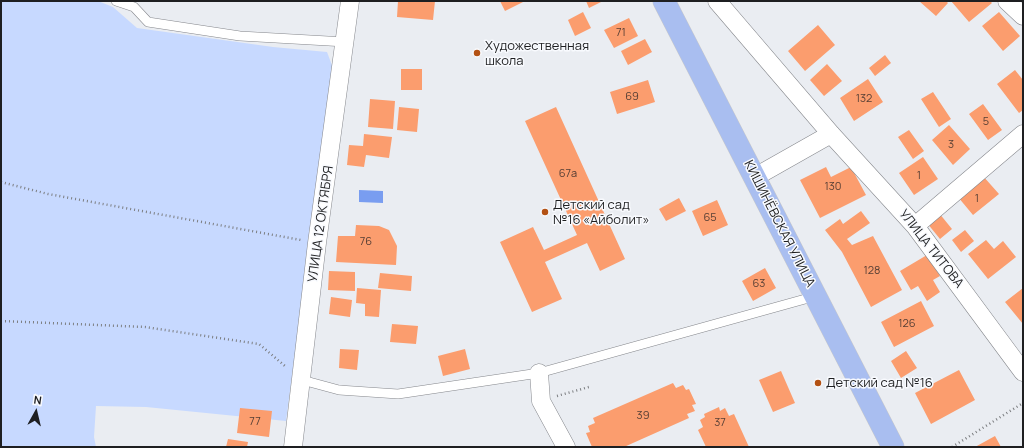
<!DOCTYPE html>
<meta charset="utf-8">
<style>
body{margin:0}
#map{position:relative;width:1024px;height:448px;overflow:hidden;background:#eaedf2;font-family:Manrope,sans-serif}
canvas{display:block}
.frame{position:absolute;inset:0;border:2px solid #1e1f21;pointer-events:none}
.north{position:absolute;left:16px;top:392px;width:40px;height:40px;-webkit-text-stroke:3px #f8fafe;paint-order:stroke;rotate:8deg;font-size:11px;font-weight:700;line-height:16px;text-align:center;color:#1e1f21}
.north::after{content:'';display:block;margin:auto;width:14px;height:18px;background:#1e1f21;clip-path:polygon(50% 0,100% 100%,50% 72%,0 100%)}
</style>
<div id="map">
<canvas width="1024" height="448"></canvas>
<div class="frame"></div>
<div class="north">N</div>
</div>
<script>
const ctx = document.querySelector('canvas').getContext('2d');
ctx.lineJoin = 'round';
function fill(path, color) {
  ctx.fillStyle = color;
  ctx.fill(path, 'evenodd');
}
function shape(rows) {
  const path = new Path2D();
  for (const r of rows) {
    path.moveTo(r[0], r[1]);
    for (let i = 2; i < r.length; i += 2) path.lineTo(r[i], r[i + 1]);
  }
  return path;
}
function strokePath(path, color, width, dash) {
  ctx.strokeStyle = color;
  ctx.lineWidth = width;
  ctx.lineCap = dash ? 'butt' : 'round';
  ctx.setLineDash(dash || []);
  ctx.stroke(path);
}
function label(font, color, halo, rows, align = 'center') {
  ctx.font = font + ' Manrope,sans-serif';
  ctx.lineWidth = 3;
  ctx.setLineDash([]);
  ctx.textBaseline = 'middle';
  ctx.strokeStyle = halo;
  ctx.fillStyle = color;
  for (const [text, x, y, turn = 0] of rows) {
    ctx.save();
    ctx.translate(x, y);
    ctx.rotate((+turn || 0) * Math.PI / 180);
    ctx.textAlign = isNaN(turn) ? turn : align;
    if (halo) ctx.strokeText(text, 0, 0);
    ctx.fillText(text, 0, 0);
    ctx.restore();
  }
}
const green = shape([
 [1,1,98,1,113,7,137,28,273,47,327,52,333,68,286,421,146,407,96,406,94,437,96,447,1,447]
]);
const water = shape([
 [359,190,383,191,383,203,359,202]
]);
const building = shape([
 [398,1,435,1,433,20,397,17],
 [500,1,525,1,505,11],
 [586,1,603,1,589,8],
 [919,1,946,1,948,3,936,16],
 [951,1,990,1,992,3,969,22],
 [583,12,591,28,575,36,568,20],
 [999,12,1020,36,1003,51,982,26],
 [629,18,638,36,614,48,604,30],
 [818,25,835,45,805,71,788,51],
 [645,39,652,52,628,65,621,51],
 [885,55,891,63,875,76,869,68],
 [827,64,842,81,824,96,810,80],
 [401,69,422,69,422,90,401,90],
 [1015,70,1023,80,1023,110,1019,113,997,84],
 [868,79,883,102,854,121,840,98],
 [648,80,655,102,617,114,610,92],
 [933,92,951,119,939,127,921,99],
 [370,99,395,101,393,129,368,127],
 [983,104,1002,130,988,140,969,114],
 [399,107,419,109,417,132,397,130],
 [556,107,625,259,600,271,587,243,545,262,562,299,532,312,500,242,533,227,544,250,577,235,525,121],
 [949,125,970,149,953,165,932,140],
 [909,130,924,151,913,159,898,137],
 [364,134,392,137,389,158,366,155,364,167,347,165,349,145,363,146],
 [923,157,938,179,914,195,899,173],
 [826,167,831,177,851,167,866,195,820,218,800,180],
 [983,176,999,194,973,215,958,197],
 [679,198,686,211,666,221,659,209],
 [717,200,728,225,703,236,692,211],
 [861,211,870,223,847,239,852,245,873,236,902,290,871,307,842,252,825,230,840,219,843,224],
 [939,213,952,229,940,239,927,223],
 [356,225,379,226,389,230,397,246,396,265,336,262,338,236,355,236],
 [965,230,974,241,961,252,952,240],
 [986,240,994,249,1003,241,1016,257,988,279,968,254],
 [927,255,940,276,933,280,940,292,927,301,918,286,911,290,900,271],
 [765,268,776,288,753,301,742,281],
 [329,271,355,272,355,291,328,290],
 [380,273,412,276,411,291,378,288],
 [357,288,381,290,379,317,365,316,365,304,356,303],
 [1023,288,1023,324,1005,302],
 [331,297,352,300,350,317,329,314],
 [921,301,934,326,894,347,881,322],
 [392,324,418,326,416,344,390,342],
 [340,349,359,350,357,370,339,368],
 [465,349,470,369,443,376,438,356],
 [906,351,917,368,901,378,891,361],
 [959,370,975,400,931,424,915,393],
 [781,371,795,403,773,412,759,380],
 [673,383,676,388,683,385,686,390,689,389,696,404,692,405,695,411,687,414,689,418,624,447,592,447,586,433,590,432,588,426,595,423,593,418],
 [719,407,720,411,725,408,729,416,734,414,749,447,706,447,698,430,703,427,700,420,705,417,704,414],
 [240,408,272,411,269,437,237,433],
 [995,436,1001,447,975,447],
 [228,439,248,442,247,447,226,447]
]);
const path = shape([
 [1,182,48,194,301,240],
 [1,321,145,327,259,344,285,366],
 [557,396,589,387],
 [952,447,1023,403]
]);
const service = shape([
 [116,1,134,7,148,22,240,36,346,42],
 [302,380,339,390,398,394,539,373,816,296]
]);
const minor = shape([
 [717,1,831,134,915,226,1023,372],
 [1007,1,1023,16],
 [755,177,831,134],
 [915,226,1023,134],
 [539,373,541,401,566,447],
 [293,447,317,243,350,1]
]);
const primary = shape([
 [664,1,893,447]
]);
const markers = [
 [477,53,4,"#b35113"],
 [545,212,4,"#b35113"],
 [818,383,4,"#b35113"]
];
const numberNames = [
 ["71",621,33],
 ["69",632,97],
 ["132",864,99],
 ["5",986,122],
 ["3",951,145],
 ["67а",568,174],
 ["1",919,176],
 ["130",833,187],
 ["1",977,199],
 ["65",710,218],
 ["76",366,242],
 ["128",872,271],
 ["63",759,284],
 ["126",907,324],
 ["39",643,416],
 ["77",255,422],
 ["37",720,423]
];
const poiNames = [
 ["Художественная",485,46],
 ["школа",485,61],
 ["Детский сад",553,205],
 ["№16 «Айболит»",553,220],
 ["Детский сад №16",826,383]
];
const streetNames = [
 ["УЛИЦА 12 ОКТЯБРЯ",321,224,-82],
 ["КИШИНЁВСКАЯ УЛИЦА",779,224,63],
 ["УЛИЦА ТИТОВА",931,249,52]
];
fill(green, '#c7d9ff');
fill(water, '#799df0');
fill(building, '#fb9d6e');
strokePath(service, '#85878c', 10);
strokePath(minor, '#85878c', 19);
strokePath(primary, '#c9c9ca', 23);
strokePath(path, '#7c7e81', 2.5, [1, 3]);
strokePath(service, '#fff', 9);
strokePath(minor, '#fff', 18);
strokePath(primary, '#a9bef0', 22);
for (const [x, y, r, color] of markers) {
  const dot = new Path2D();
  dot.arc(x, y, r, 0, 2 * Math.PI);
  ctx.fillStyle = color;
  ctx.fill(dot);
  strokePath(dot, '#f8fafe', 1.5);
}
label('11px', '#553e34', null, numberNames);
label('13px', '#1e1f21', '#f8fafe', poiNames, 'left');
label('13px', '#1e1f21', '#f8fafe', streetNames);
</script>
